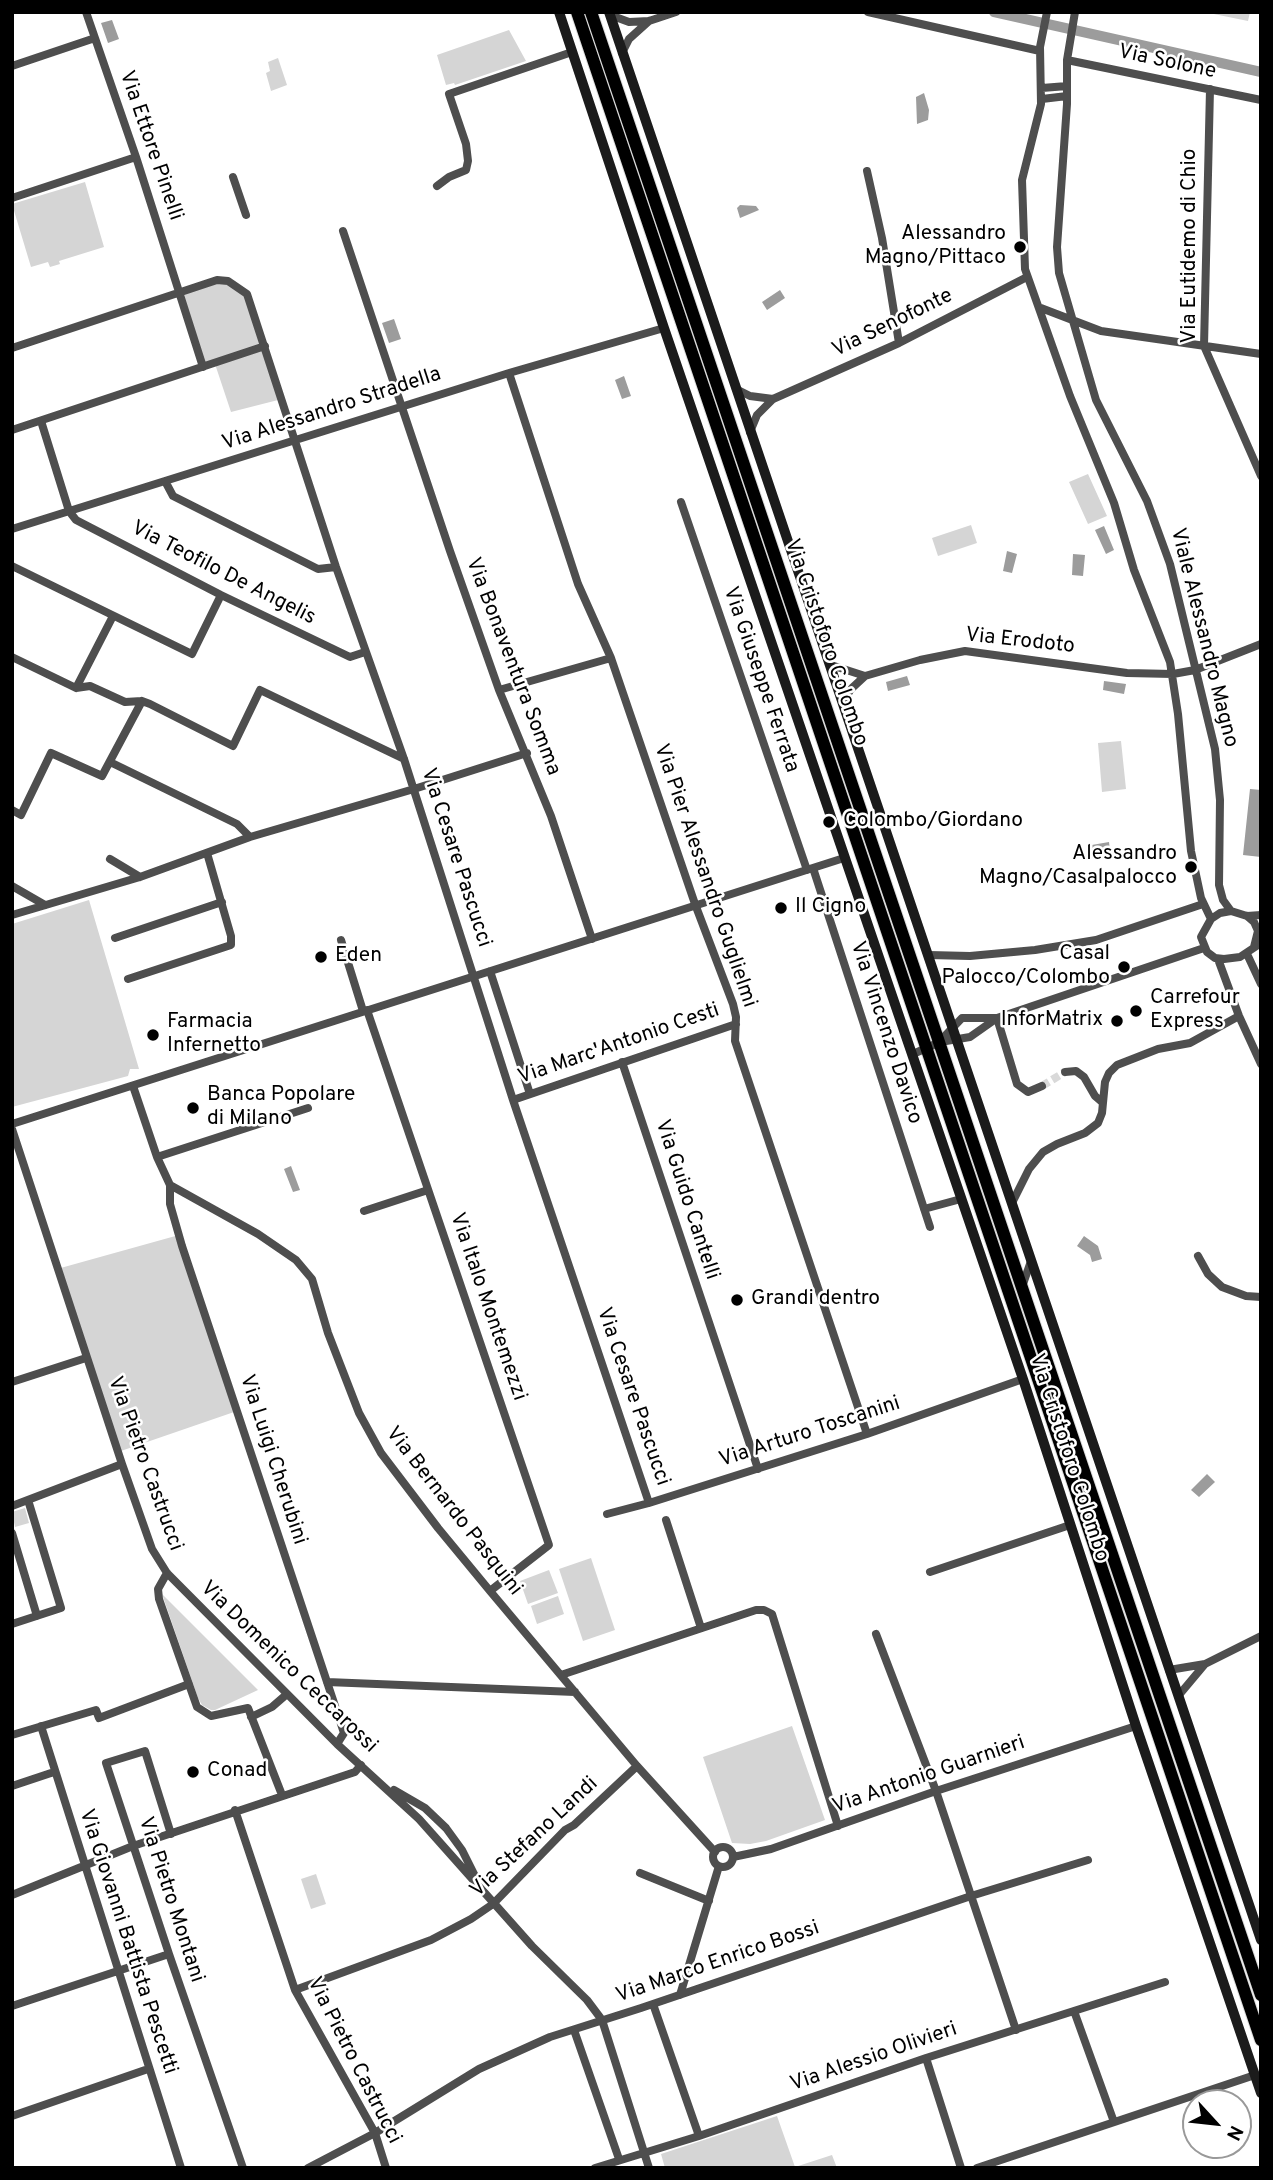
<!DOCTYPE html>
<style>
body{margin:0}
#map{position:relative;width:1273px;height:2180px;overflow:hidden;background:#fff;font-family:Overpass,sans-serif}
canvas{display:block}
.frame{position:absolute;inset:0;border:14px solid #000;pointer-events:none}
.north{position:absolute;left:1182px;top:2089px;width:70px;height:70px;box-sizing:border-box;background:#fff;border:2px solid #999;border-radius:50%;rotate:117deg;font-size:19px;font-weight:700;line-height:28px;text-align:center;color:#000}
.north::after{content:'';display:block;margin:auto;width:24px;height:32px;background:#000;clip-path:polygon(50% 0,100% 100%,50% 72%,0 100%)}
</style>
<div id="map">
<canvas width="1273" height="2180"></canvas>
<div class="frame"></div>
<div class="north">N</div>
</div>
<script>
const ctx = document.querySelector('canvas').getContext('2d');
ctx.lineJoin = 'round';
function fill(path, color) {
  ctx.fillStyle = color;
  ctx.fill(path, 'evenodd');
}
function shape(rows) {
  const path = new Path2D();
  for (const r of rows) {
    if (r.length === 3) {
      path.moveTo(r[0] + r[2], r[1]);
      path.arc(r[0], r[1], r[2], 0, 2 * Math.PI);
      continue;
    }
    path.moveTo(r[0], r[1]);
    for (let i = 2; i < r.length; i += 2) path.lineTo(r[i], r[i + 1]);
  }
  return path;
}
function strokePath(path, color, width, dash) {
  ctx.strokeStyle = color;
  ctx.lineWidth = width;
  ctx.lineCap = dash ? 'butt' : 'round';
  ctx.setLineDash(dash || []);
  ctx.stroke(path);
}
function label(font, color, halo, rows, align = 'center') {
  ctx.font = font + ' Overpass,sans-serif';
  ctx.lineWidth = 5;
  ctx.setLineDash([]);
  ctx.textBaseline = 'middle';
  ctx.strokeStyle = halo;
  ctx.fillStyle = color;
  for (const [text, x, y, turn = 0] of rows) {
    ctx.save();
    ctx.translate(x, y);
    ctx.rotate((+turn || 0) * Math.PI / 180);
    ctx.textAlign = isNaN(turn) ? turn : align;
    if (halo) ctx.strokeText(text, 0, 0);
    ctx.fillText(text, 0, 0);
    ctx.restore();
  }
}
const green = shape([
 [1204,12,1250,12,1248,21],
 [509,30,526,61,455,85,454,83,446,85,437,55],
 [278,58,287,85,271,91,266,73,270,71,268,62],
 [85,182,104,247,59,261,60,264,50,267,48,262,31,267,12,204],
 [217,280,247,294,282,399,231,412,215,364,203,367,180,292],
 [1088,474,1107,516,1088,524,1069,482],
 [971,525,977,543,938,556,932,538],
 [1121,741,1126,789,1102,792,1098,743],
 [89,900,139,1069,130,1069,128,1076,12,1107,12,924],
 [179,1235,237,1411,118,1452,57,1269],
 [25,1508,29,1523,15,1527,12,1512],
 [591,1558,615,1630,583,1641,559,1569],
 [549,1570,558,1593,528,1604,520,1581],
 [162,1594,258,1690,215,1710,211,1710,202,1705,198,1698],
 [558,1596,564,1614,537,1624,531,1606],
 [792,1726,825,1820,766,1841,750,1844,732,1843,703,1757],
 [316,1874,326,1904,311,1909,301,1879],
 [777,2116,795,2167,832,2155,837,2168,665,2168,661,2154]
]);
const water = shape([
 [112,20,119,39,108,43,101,23],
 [924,93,929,110,928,120,917,124,916,97],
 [740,205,756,206,759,210,740,218,737,208],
 [780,290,785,298,767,310,762,302],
 [394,319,401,339,389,343,382,323],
 [624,376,631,396,622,399,615,380],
 [1104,526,1114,550,1106,554,1095,530],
 [1007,551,1017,554,1012,573,1003,571],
 [1073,554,1085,555,1083,576,1072,575],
 [907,676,910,685,888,691,886,682],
 [1104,681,1126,684,1124,694,1103,690],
 [1250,789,1261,790,1261,857,1243,855],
 [1109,842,1110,851,1101,853,1101,856,1095,857,1088,854,1086,846],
 [291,1166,300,1190,293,1192,284,1169],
 [1084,1236,1098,1246,1102,1259,1092,1262,1090,1255,1077,1246],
 [1207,1474,1215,1482,1199,1497,1191,1490]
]);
const canal = shape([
 [994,12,1261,72]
]);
const streetTunnel = shape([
 [1042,1086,1065,1072]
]);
const street = shape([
 [86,12,136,157,203,367],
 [868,12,1040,51],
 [1047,12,1040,47,1041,104,1022,180,1025,269,1070,396,1114,503,1134,570,1170,662,1178,714,1191,851,1201,898,1211,919],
 [1075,12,1067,60,1067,104,1057,247,1059,273,1096,400,1147,501,1170,564,1215,749,1220,800,1219,885,1223,900,1231,911],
 [610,15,629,22,649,21,676,12],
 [622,53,629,39,649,21],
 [1067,60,1261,100],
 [12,66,95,38],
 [1042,88,1067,86],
 [1210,89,1204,346,1261,476],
 [1042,99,1067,96],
 [867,171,882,238,899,343],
 [233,177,246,215],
 [437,186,449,177,466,170,468,161,466,144,449,94,572,52],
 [12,198,136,157],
 [343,231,450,551,499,690,551,816,592,939],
 [1041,308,1101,331,1261,354],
 [12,348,217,280,228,281,247,294,336,567,404,759,513,1100,649,1503],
 [509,373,578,584,611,658,695,904,733,1004,736,1017,735,1041,867,1434],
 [736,389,750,396,773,399],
 [41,421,69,511,76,520,221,595,350,657,365,652],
 [12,430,265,346],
 [750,432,757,415,773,399,899,343,1027,277],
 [165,481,173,496,318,569,336,567],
 [681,502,807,870],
 [12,529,509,373,664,328],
 [12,566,192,654,221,595],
 [12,657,76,688,90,686,125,702,142,701,150,704,233,746,260,690,404,759],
 [831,665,865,676],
 [76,688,113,616],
 [499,690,611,658],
 [843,702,851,689,865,676,920,660,965,651,1127,673,1173,674,1195,670,1261,644],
 [110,762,237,824,250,837,414,789,527,753],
 [12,810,21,815,51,753,102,776,142,701],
 [110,859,140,877],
 [813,868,930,1227],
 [12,886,45,905],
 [12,915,140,877,250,837],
 [1261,915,1247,916,1231,911,1220,913,1211,919,1201,937,1207,952,1215,958,1224,959,1240,957,1261,943],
 [1247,916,1254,922,1258,931,1254,947],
 [115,938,222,902],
 [341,940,363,1011],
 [1247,954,1261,984],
 [929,955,970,956,1035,950,1096,940,1203,904],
 [1218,959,1239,1016,1261,1064],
 [490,971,530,1094],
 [128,979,231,945,231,936,207,853],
 [367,1010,549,1545,490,1591],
 [997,1018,1017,1084,1028,1092,1042,1086],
 [940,1041,962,1018,997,1018],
 [913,1054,940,1042,970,1037,997,1018,1204,948],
 [622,1062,758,1469],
 [1065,1072,1076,1071,1084,1077,1095,1096,1102,1102],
 [133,1086,157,1157,170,1185,258,1234,296,1260,312,1279,328,1333,359,1413,381,1453,438,1528,490,1591,637,1766,715,1852],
 [513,1100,736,1024],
 [12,1124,844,858],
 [12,1129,122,1464,152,1549,167,1573,337,1744,419,1819,532,1946,587,2000,602,2020,649,2168],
 [157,1157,308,1108],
 [170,1185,170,1204,182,1246,344,1733,337,1744],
 [1012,1203,1029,1169,1043,1152,1057,1144,1085,1133,1098,1123,1102,1113,1105,1082,1109,1073,1117,1065,1158,1049,1190,1043,1239,1016],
 [924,1209,961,1199],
 [364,1211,428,1190],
 [1198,1256,1208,1274,1222,1287,1246,1296,1261,1297],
 [1022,1287,1031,1261],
 [12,1382,86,1358],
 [12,1506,122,1464],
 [607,1514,649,1503,867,1434,1023,1379],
 [666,1520,701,1628],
 [12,1533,37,1616],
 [930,1572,1070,1525],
 [167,1573,158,1589,159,1599,197,1707,211,1716,248,1708,282,1795],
 [12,1624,61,1608,28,1500],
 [876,1634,936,1791,1016,2030],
 [1169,1670,1205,1664,1261,1636],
 [561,1675,756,1610,764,1610,772,1614,838,1826],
 [327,1682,575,1692],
 [1179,1695,1205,1664],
 [251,1717,272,1707,287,1694],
 [41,1726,181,2168],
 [12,1735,96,1710,99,1718,189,1684],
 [12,1786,54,1772],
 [394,1790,425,1808,446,1828,462,1850,476,1878],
 [235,1810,295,1990,375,2133,386,2168],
 [171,1834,145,1751,106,1763,169,1954,243,2168],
 [723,1857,10],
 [733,1857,771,1849,936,1791,1136,1726],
 [640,1873,709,1901],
 [12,1895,133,1846,355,1772,361,1765],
 [295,1990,431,1940,471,1919,493,1904,565,1830,574,1825,637,1766],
 [680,1995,719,1866],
 [653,2004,699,2136],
 [12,2006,169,1954],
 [1074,2011,1114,2122],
 [574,2030,619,2159],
 [926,2058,961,2168],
 [12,2116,148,2069],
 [308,2168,375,2133,479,2069,550,2037,641,2008,971,1896,1088,1860],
 [595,2168,699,2136,926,2058,1165,1982],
 [977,2168,1255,2075]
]);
const secondary = shape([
 [559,12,664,328,1023,1379,1136,1726,1261,2093],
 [609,12,1261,1940]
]);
const primary = shape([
 [577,12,1261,2040],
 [591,12,1261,1995]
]);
const markers = [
 [1020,247,7,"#000"],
 [829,822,7,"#000"],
 [1191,867,7,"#000"],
 [781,908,7,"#000"],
 [321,957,7,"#000"],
 [1124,967,7,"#000"],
 [1136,1011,7,"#000"],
 [1117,1021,7,"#000"],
 [153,1035,7,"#000"],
 [193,1108,7,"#000"],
 [737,1300,7,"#000"],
 [193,1772,7,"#000"]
];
const streetNames = [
 ["Via Solone",1167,63,12],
 ["Via Ettore Pinelli",150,146,71],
 ["Via Eutidemo di Chio",1191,246,-90],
 ["Via Senofonte",893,324,-26],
 ["Via Alessandro Stradella",332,410,-18],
 ["Via Teofilo De Angelis",223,574,27],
 ["Viale Alessandro Magno",1203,638,76],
 ["Via Erodoto",1020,642,6],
 ["Via Cristoforo Colombo",825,643,71],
 ["Via Bonaventura Somma",512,667,69],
 ["Via Giuseppe Ferrata",760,680,71],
 ["Via Cesare Pascucci",455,858,72],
 ["Via Pier Alessandro Guglielmi",704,876,71],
 ["Via Vincenzo Davico",885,1033,72],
 ["Via Marc'Antonio Cesti",619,1045,-19],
 ["Via Guido Cantelli",686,1200,72],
 ["Via Italo Montemezzi",487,1307,71],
 ["Via Cesare Pascucci",632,1397,71],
 ["Via Arturo Toscanini",810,1433,-18],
 ["Via Cristoforo Colombo",1068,1458,72],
 ["Via Luigi Cherubini",272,1460,72],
 ["Via Pietro Castrucci",144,1464,70],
 ["Via Bernardo Pasquini",453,1512,52],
 ["Via Domenico Ceccarossi",288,1668,44],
 ["Via Antonio Guarnieri",929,1776,-19],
 ["Via Stefano Landi",535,1838,-43],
 ["Via Pietro Montani",170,1900,72],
 ["Via Giovanni Battista Pescetti",127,1942,72],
 ["Via Marco Enrico Bossi",718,1963,-19],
 ["Via Alessio Olivieri",874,2058,-19],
 ["Via Pietro Castrucci",353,2061,63]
];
const poiNames = [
 ["Alessandro",1006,235,"right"],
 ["Magno/Pittaco",1006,259,"right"],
 ["Colombo/Giordano",843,822],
 ["Alessandro",1177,855,"right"],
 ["Magno/Casalpalocco",1177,879,"right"],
 ["Il Cigno",795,908],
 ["Casal",1110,955,"right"],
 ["Palocco/Colombo",1110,979,"right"],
 ["Eden",335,957],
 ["Carrefour",1150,999],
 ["Express",1150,1023],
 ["InforMatrix",1103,1021,"right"],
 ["Farmacia",167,1023],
 ["Infernetto",167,1047],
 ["Banca Popolare",207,1096],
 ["di Milano",207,1120],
 ["Grandi dentro",751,1300],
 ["Conad",207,1772]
];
fill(green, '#d5d5d5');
fill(water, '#9c9c9c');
strokePath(canal, '#9c9c9c', 10);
strokePath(streetTunnel, '#d9d9d9', 8, [8, 4]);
strokePath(primary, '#dbdbdb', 14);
strokePath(street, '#4e4e4e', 8);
strokePath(secondary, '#1b1b1b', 10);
strokePath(primary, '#000', 12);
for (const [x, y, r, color] of markers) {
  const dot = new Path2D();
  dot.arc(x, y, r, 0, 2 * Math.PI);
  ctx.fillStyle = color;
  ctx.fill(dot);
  strokePath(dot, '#fff', 2.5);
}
label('21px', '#000', '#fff', streetNames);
label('21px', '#000', '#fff', poiNames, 'left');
</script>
